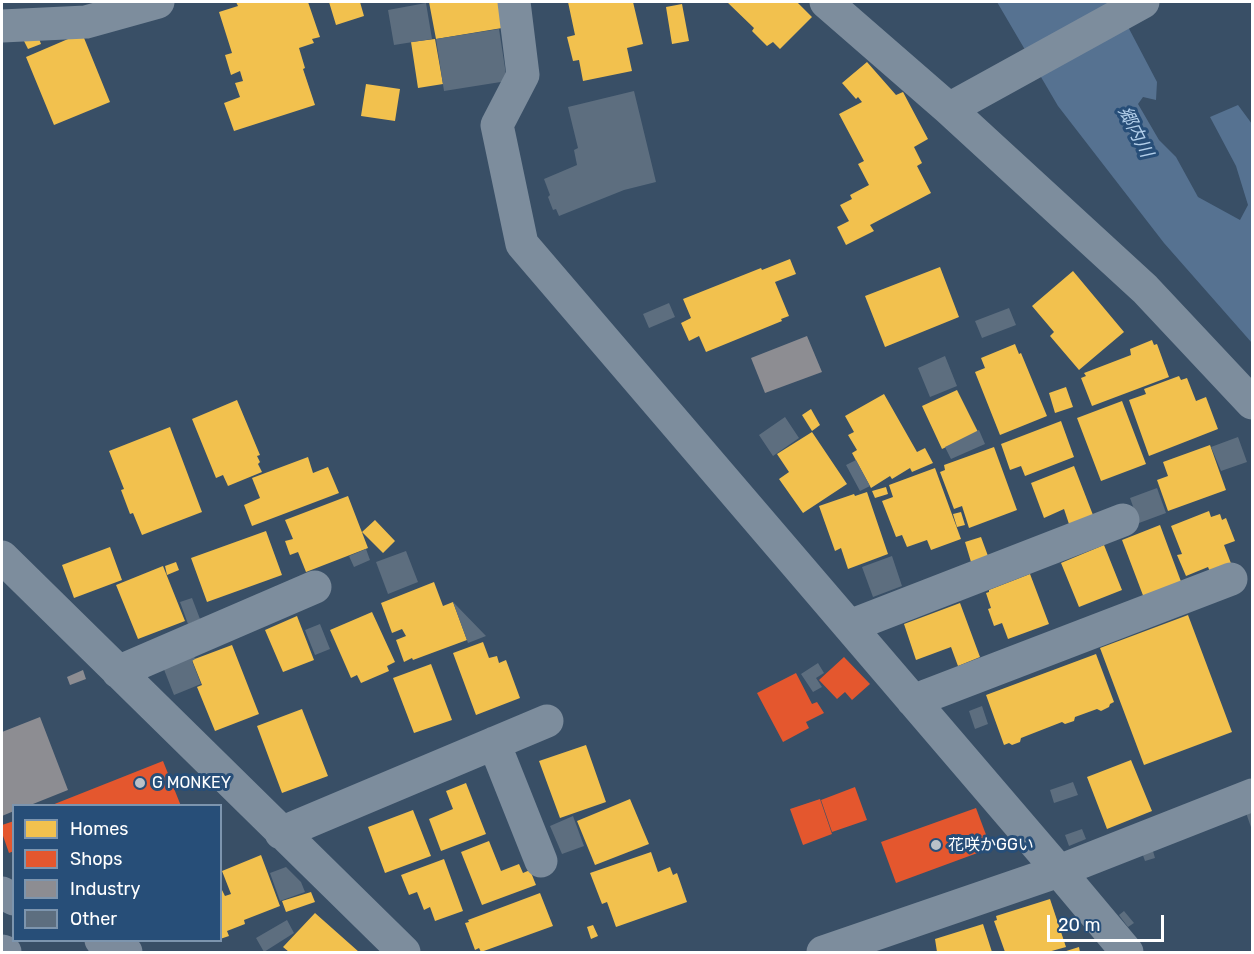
<!DOCTYPE html>
<meta charset="utf-8">
<style>
body{margin:0}
#map{position:relative;width:1254px;height:954px;overflow:hidden;background:#394f66;font-family:Rubik,sans-serif}
canvas{display:block}
.frame{position:absolute;inset:0;border:3px solid #fff;pointer-events:none}
.legend{position:absolute;left:12px;top:804px;width:210px;height:138px;box-sizing:border-box;background:#274e78;border:2px solid #7d95ae;margin:0;padding:8px 10px;list-style:none;font-size:18px;color:#fff}
.legend li{display:flex;align-items:center;gap:12px;height:30px}
.legend b{width:30px;border:2px solid #7d95ae}
.scale{position:absolute;left:1047px;top:915px;width:117px;height:27px;box-sizing:border-box;border:3px solid #fff;border-top:0;padding-left:8px;font-size:18px;line-height:21px;white-space:nowrap;color:#fff;-webkit-text-stroke:4px #274e78;paint-order:stroke}
</style>
<div id="map">
<canvas width="1254" height="954"></canvas>
<div class="frame"></div>
<ul class="legend">
<li><b style="height:16px;background:#f2c14e"></b>Homes</li>
<li><b style="height:16px;background:#e4572e"></b>Shops</li>
<li><b style="height:16px;background:#8d8d92"></b>Industry</li>
<li><b style="height:16px;background:#5d6e7f"></b>Other</li>
</ul>
<div class="scale">20 m</div>
</div>
<script>
const ctx = document.querySelector('canvas').getContext('2d');
ctx.lineJoin = 'round';
function fill(path, color) {
  ctx.fillStyle = color;
  ctx.fill(path, 'evenodd');
}
function shape(rows) {
  const path = new Path2D();
  for (const r of rows) {
    path.moveTo(r[0], r[1]);
    for (let i = 2; i < r.length; i += 2) path.lineTo(r[i], r[i + 1]);
  }
  return path;
}
function strokePath(path, color, width, dash) {
  ctx.strokeStyle = color;
  ctx.lineWidth = width;
  ctx.lineCap = dash ? 'butt' : 'round';
  ctx.setLineDash(dash || []);
  ctx.stroke(path);
}
function label(font, color, halo, rows, align = 'center') {
  ctx.font = font + ' Rubik,"Noto Sans JP",sans-serif';
  ctx.lineWidth = 6;
  ctx.setLineDash([]);
  ctx.textBaseline = 'middle';
  ctx.strokeStyle = halo;
  ctx.fillStyle = color;
  for (const [text, x, y, turn = 0] of rows) {
    ctx.save();
    ctx.translate(x, y);
    ctx.rotate((+turn || 0) * Math.PI / 180);
    ctx.textAlign = isNaN(turn) ? turn : align;
    if (halo) ctx.strokeText(text, 0, 0);
    ctx.fillText(text, 0, 0);
    ctx.restore();
  }
}
const water = shape([
 [997,2,1115,2,1157,82,1156,100,1143,97,1138,104,1159,140,1176,157,1198,197,1240,220,1248,205,1236,166,1210,117,1238,105,1252,124,1252,343,1164,243,1058,106]
]);
const homes = shape([
 [236,2,308,2,320,37,312,39,314,43,299,48,305,68,303,69,315,105,234,131,224,103,240,97,235,83,243,81,240,71,231,75,225,55,232,53,219,12,238,6],
 [329,2,360,2,364,16,336,25],
 [429,2,498,2,502,28,436,39],
 [568,2,633,2,643,44,627,48,632,71,583,81,579,60,573,61,567,37,575,35],
 [727,2,797,2,812,17,780,49,773,42,767,46,752,31,754,28],
 [682,4,689,41,672,44,666,7],
 [82,33,110,102,54,125,26,57],
 [38,36,41,44,28,49,24,41],
 [435,39,443,84,418,88,411,42],
 [867,62,896,95,903,92,928,139,914,147,922,163,917,166,931,193,870,225,874,231,846,245,837,227,849,221,840,205,852,199,850,195,869,185,858,164,864,161,839,114,862,102,858,97,856,99,842,83],
 [366,84,400,89,395,121,361,116],
 [790,259,796,274,775,282,789,316,781,319,782,321,706,352,699,336,689,341,681,323,691,318,683,299,761,268,762,270],
 [940,267,959,317,885,347,865,296],
 [1073,271,1124,332,1079,370,1050,336,1054,332,1032,306],
 [1152,340,1154,345,1157,344,1169,377,1092,406,1081,378,1086,376,1084,373,1131,355,1130,349],
 [1015,344,1019,354,1021,353,1047,416,1000,435,975,372,985,368,981,358],
 [1179,376,1181,380,1187,378,1196,401,1206,397,1218,429,1149,456,1129,400,1146,394,1144,389],
 [1066,387,1073,407,1055,413,1049,393],
 [957,390,978,432,942,449,922,406],
 [884,394,917,452,925,448,933,463,912,472,910,468,892,479,890,476,871,488,852,453,857,450,848,435,854,432,845,416],
 [237,400,260,455,257,456,260,462,258,464,262,472,228,486,223,475,216,478,192,419],
 [1122,401,1146,464,1101,481,1077,418],
 [811,409,820,425,812,431,802,415],
 [1061,421,1074,457,1025,476,1021,466,1010,470,1001,444],
 [170,427,202,512,142,535,133,513,130,514,121,490,124,489,109,451],
 [812,432,847,484,803,513,779,479,789,472,777,454],
 [1210,445,1226,490,1168,511,1157,480,1168,476,1163,462],
 [994,447,1017,510,969,528,962,506,954,509,940,472,945,470,944,465],
 [308,457,313,473,328,467,339,493,252,526,244,505,260,498,252,478],
 [1074,466,1093,515,1069,524,1064,509,1044,518,1031,483],
 [935,468,961,539,931,550,927,540,907,547,902,535,896,537,882,501,893,497,889,485],
 [886,487,888,494,875,498,872,491],
 [867,492,888,554,848,569,841,548,835,551,819,506,854,494,855,496],
 [348,496,368,548,306,572,298,552,290,555,285,541,293,539,285,520],
 [1209,511,1211,517,1220,514,1222,520,1226,518,1235,541,1224,545,1232,566,1211,574,1208,567,1186,576,1177,555,1182,554,1171,526],
 [961,512,965,525,957,527,953,514],
 [375,520,395,541,383,553,362,532],
 [1160,525,1186,595,1144,598,1122,540],
 [266,531,282,575,207,602,191,558],
 [981,537,988,556,971,562,965,542],
 [1104,545,1122,590,1079,607,1061,563],
 [110,547,122,580,74,598,62,565],
 [176,562,179,570,167,575,165,566],
 [163,566,185,621,138,639,116,585],
 [1030,574,1049,624,1008,639,1002,623,994,626,988,609,991,608,986,593,989,592,989,590],
 [434,582,443,606,453,602,467,640,413,660,412,658,404,662,396,640,406,636,402,629,392,633,381,603],
 [960,603,980,657,958,666,951,647,916,660,904,624],
 [372,612,395,662,387,666,389,671,361,683,357,675,351,678,330,630],
 [1188,615,1232,732,1144,765,1100,648],
 [297,616,314,660,283,672,265,630],
 [483,642,489,658,497,656,499,663,506,660,520,698,476,715,453,653],
 [232,645,259,714,215,731,197,687,202,685,192,660],
 [1096,654,1114,702,1110,704,1109,707,1101,711,1097,709,1075,717,1074,721,1065,724,1062,722,1021,738,1020,742,1012,745,1009,743,1004,745,986,695],
 [431,664,452,720,414,733,393,678],
 [302,709,328,776,282,793,257,726],
 [586,745,606,802,560,818,539,761],
 [1131,760,1152,811,1107,829,1087,777],
 [466,783,486,834,441,851,429,819,453,809,446,791],
 [630,799,649,844,595,865,577,821],
 [413,810,431,856,385,873,368,827],
 [489,841,501,871,519,864,523,873,530,870,536,885,482,905,461,852],
 [651,852,658,872,670,867,673,875,677,873,687,902,616,927,607,902,602,904,590,873],
 [261,855,280,906,244,920,245,924,227,931,229,936,220,939,220,886,225,896,231,894,222,871],
 [444,859,463,911,435,921,430,907,424,910,417,892,409,895,401,875],
 [311,892,315,902,286,912,282,901],
 [540,893,553,926,481,952,479,948,475,950,465,923,469,922,468,920],
 [1050,899,1066,947,1048,952,1005,952,994,921,997,920,996,916],
 [315,913,359,952,289,952,283,947],
 [983,924,992,952,937,952,935,939],
 [593,925,598,936,591,939,587,927],
 [1079,947,1080,952,1063,952]
]);
const shops = shape([
 [844,657,870,684,852,700,845,692,837,699,819,680],
 [796,673,812,704,817,702,824,713,806,722,809,728,783,742,757,693],
 [163,761,181,806,52,806,52,805],
 [855,787,867,820,832,832,821,800],
 [820,799,832,834,803,845,790,809],
 [976,808,991,848,896,883,881,842],
 [14,821,14,851,9,853,2,833,2,825]
]);
const industry = shape([
 [807,336,822,372,765,393,751,358],
 [83,670,86,679,70,685,67,677],
 [40,717,68,790,28,806,14,806,14,811,2,816,2,732]
]);
const building = shape([
 [426,3,432,39,394,45,388,10],
 [499,29,507,81,444,91,436,39],
 [634,91,656,182,624,190,559,216,556,209,553,210,548,197,550,195,544,179,577,165,574,150,578,148,568,107],
 [669,303,675,317,649,328,643,314],
 [1009,308,1016,325,982,338,975,321],
 [945,356,957,386,930,397,918,368],
 [785,417,799,438,773,456,759,435],
 [979,430,985,444,951,459,945,447],
 [1238,437,1247,462,1221,471,1211,447],
 [856,460,870,486,860,491,846,465],
 [1157,488,1166,513,1139,523,1130,498],
 [366,549,370,560,354,567,349,556],
 [406,551,418,582,388,594,376,562],
 [892,556,902,586,873,597,862,567],
 [192,598,200,619,188,624,180,602],
 [453,602,486,636,468,643],
 [320,624,330,649,315,655,305,630],
 [194,656,195,659,192,661,201,684,174,695,163,667],
 [818,663,824,673,816,678,822,687,813,692,801,674],
 [982,706,988,724,975,729,969,711],
 [1073,782,1078,795,1054,803,1050,790],
 [1252,807,1252,830,1245,810],
 [573,816,584,846,562,854,550,826],
 [1082,829,1086,839,1069,846,1065,835],
 [1150,841,1155,858,1145,861,1139,844],
 [286,867,301,882,305,892,280,901,270,873],
 [1124,911,1134,923,1128,927,1119,915],
 [287,920,294,933,264,952,256,938]
]);
const minor = shape([
 [514,2,523,75,497,125,522,244,1059,871,1127,952],
 [826,2,949,109,1145,289,1252,403],
 [2,26,86,22,158,2],
 [949,109,1143,2],
 [2,557,404,952],
 [850,626,1123,520],
 [118,672,315,587],
 [913,701,1231,579],
 [494,743,541,861],
 [281,833,547,721],
 [823,952,1059,871,1252,795]
]);
const major = shape([
 [2,893,14,899],
 [101,940,126,952],
 [2,951,5,952]
]);
const markers = [
 [140,783,6,"#bac1c9"],
 [936,845,6,"#bac1c9"]
];
const poiNames = [
 ["G MONKEY",152,783],
 ["花咲かGGい",948,845]
];
const waterNames = [
 ["郷内川",1135,132,63]
];
fill(water, '#567291');
fill(homes, '#f2c14e');
fill(shops, '#e4572e');
fill(industry, '#8d8d92');
fill(building, '#5d6e7f');
strokePath(minor, '#7d8d9d', 33);
strokePath(major, '#7c8b9c', 33);
for (const [x, y, r, color] of markers) {
  const dot = new Path2D();
  dot.arc(x, y, r, 0, 2 * Math.PI);
  ctx.fillStyle = color;
  ctx.fill(dot);
  strokePath(dot, '#274e78', 2);
}
label('16px', '#fff', '#274e78', poiNames, 'left');
label('italic 18px', '#b4d0eb', '#274e78', waterNames);
</script>
